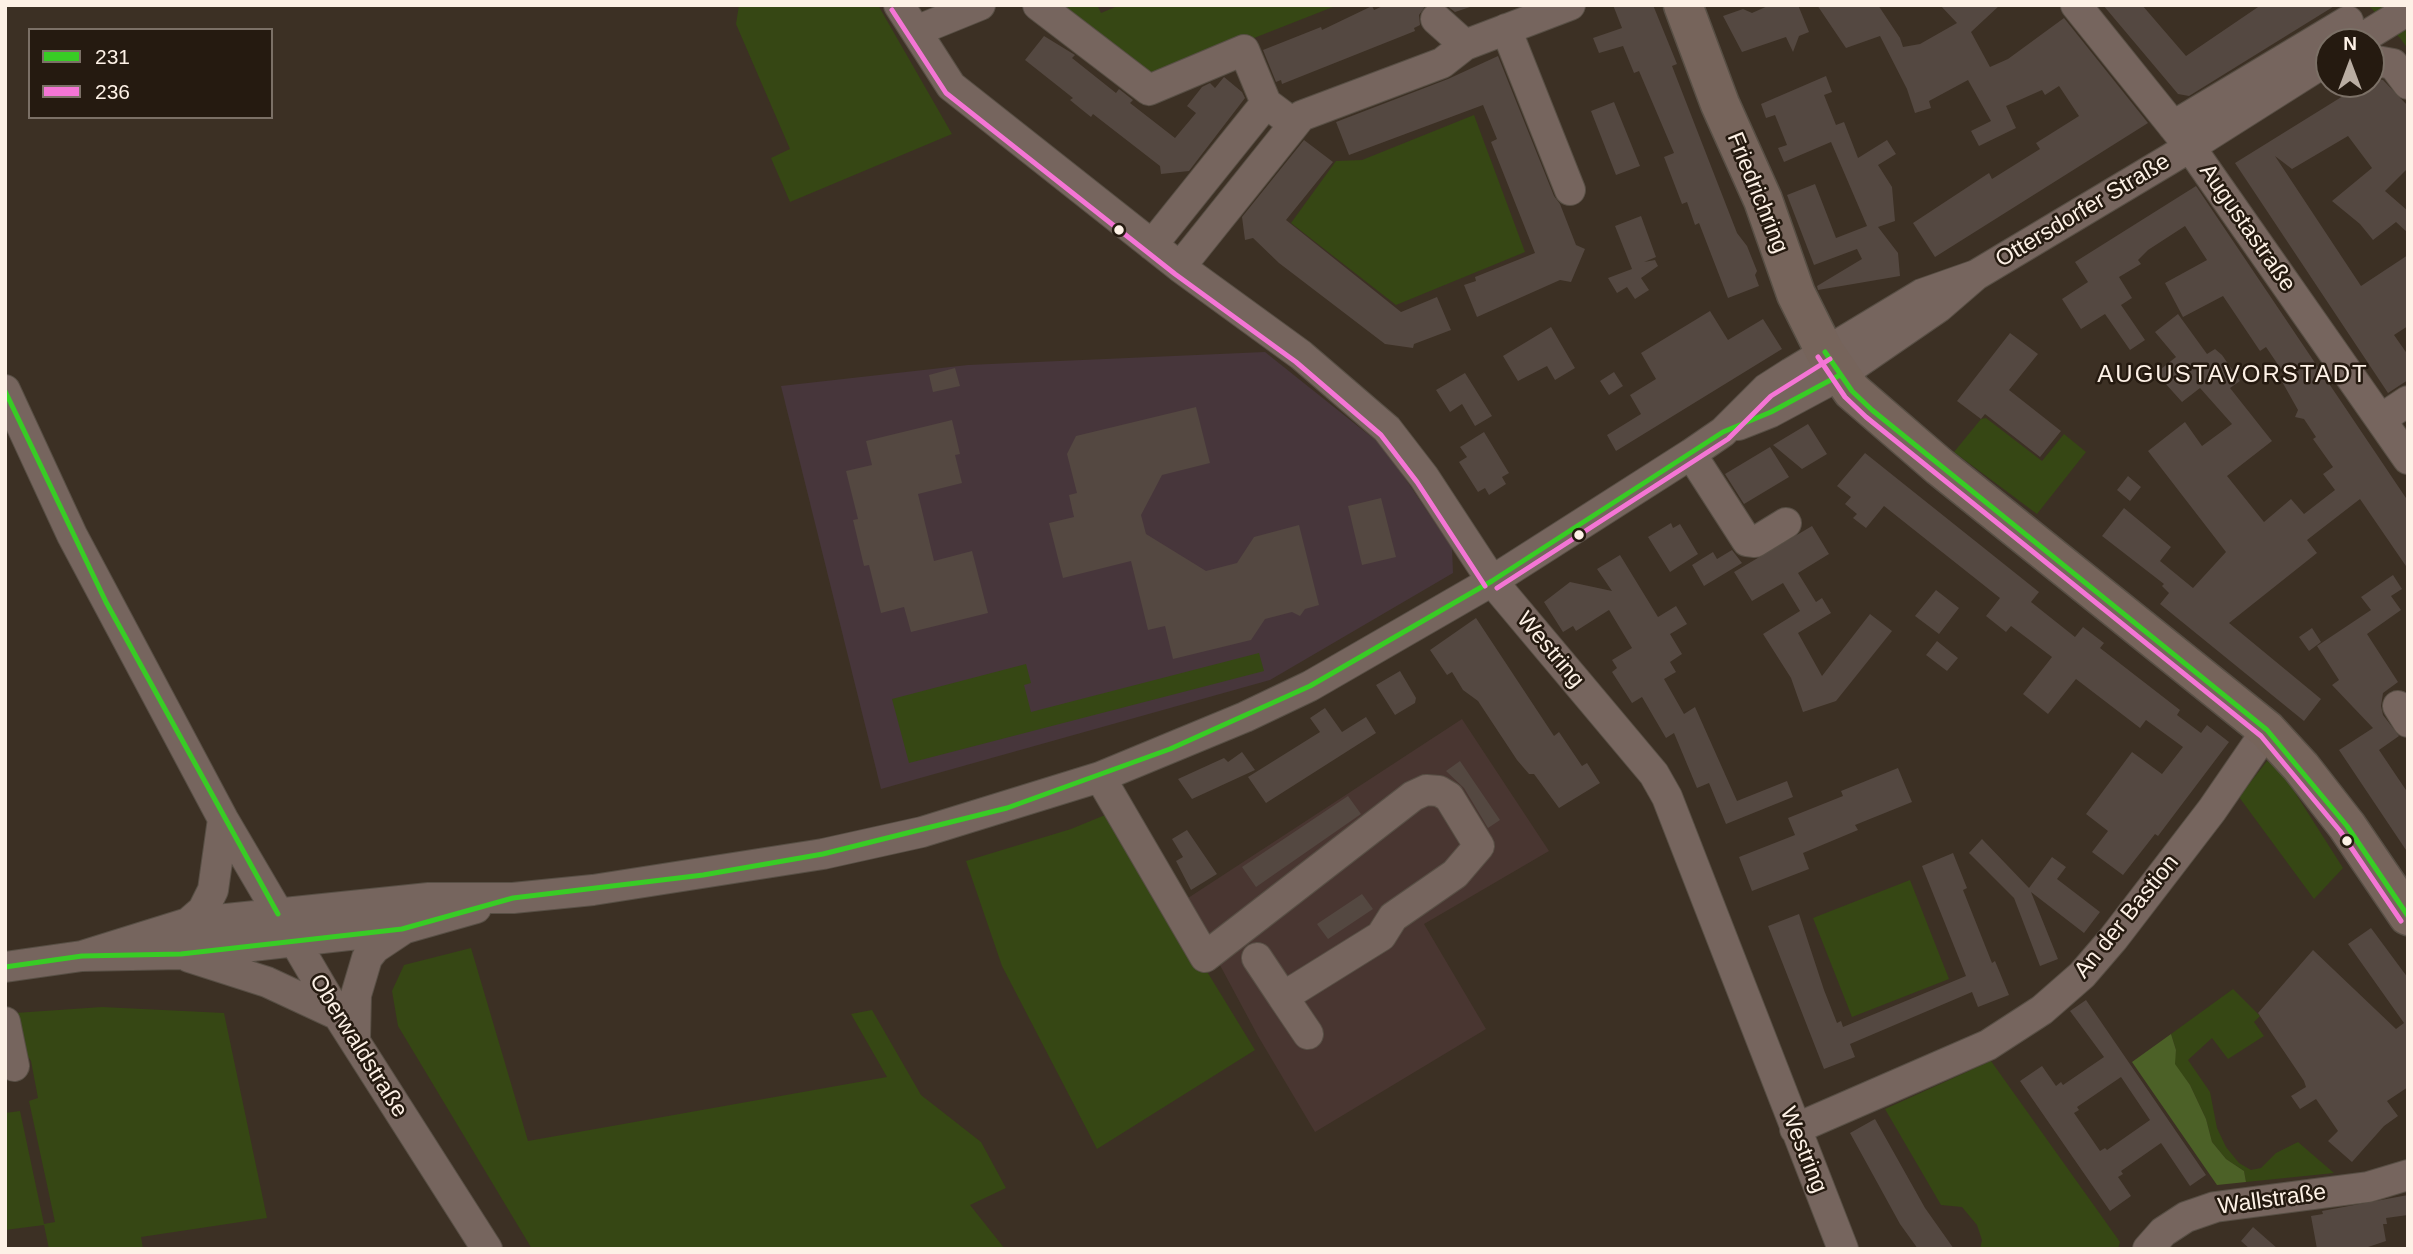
<!DOCTYPE html>
<meta charset="utf-8">
<style>
body{margin:0}
#map{position:relative;width:2413px;height:1254px;overflow:hidden;background:#3c3024;font-family:Helvetica,sans-serif}
canvas{display:block}
.frame{position:absolute;inset:0;border:7px solid #fdf1e6;pointer-events:none}
.legend{position:absolute;left:28px;top:28px;width:245px;height:91px;box-sizing:border-box;background:#251a10;border:2px solid #7b7066;margin:0;padding:9px 12px;list-style:none;font-size:21px;color:#fdf1e6}
.legend li{display:flex;align-items:center;gap:14px;height:35px}
.legend b{width:35px;border:2px solid #7b7066}
.north{position:absolute;left:2315px;top:28px;width:70px;height:70px;box-sizing:border-box;background:#251a10;border:2px solid #7b7066;border-radius:50%;rotate:0deg;font-size:19px;font-weight:700;line-height:28px;text-align:center;color:#fdf1e6}
.north::after{content:'';display:block;margin:auto;width:24px;height:32px;background:#b9ada2;clip-path:polygon(50% 0,100% 100%,50% 72%,0 100%)}
</style>
<div id="map">
<canvas width="2413" height="1254"></canvas>
<div class="frame"></div>
<ul class="legend">
<li><b style="height:9px;background:#38cc25"></b>231</li>
<li><b style="height:9px;background:#f475d5"></b>236</li>
</ul>
<div class="north">N</div>
</div>
<script>
const ctx = document.querySelector('canvas').getContext('2d');
ctx.lineJoin = 'round';
function fill(path, color) {
  ctx.fillStyle = color;
  ctx.fill(path, 'evenodd');
}
function shape(rows) {
  const path = new Path2D();
  for (const r of rows) {
    path.moveTo(r[0], r[1]);
    for (let i = 2; i < r.length; i += 2) path.lineTo(r[i], r[i + 1]);
  }
  return path;
}
function strokePath(path, color, width, dash) {
  ctx.strokeStyle = color;
  ctx.lineWidth = width;
  ctx.lineCap = dash ? 'butt' : 'round';
  ctx.setLineDash(dash || []);
  ctx.stroke(path);
}
function label(font, color, halo, rows, align = 'center') {
  ctx.font = font + ' Helvetica,sans-serif';
  ctx.lineWidth = 5;
  ctx.setLineDash([]);
  ctx.textBaseline = 'middle';
  ctx.strokeStyle = halo;
  ctx.fillStyle = color;
  for (const [text, x, y, turn = 0] of rows) {
    ctx.save();
    ctx.translate(x, y);
    ctx.rotate((+turn || 0) * Math.PI / 180);
    ctx.textAlign = isNaN(turn) ? turn : align;
    if (halo) ctx.strokeText(text, 0, 0);
    ctx.fillText(text, 0, 0);
    ctx.restore();
  }
}
const industrial = shape([
 [1462,719,1549,851,1424,924,1486,1029,1315,1132,1258,1036,1185,900]
]);
const education = shape([
 [1265,352,1384,447,1452,548,1453,573,1270,680,881,789,781,386,968,365]
]);
const green = shape([
 [739,5,878,5,952,134,790,202,771,158,790,149,736,24],
 [1048,5,1097,5,1101,13,1120,5,1338,5,1170,71,1152,74],
 [2368,5,2408,5,2408,49,2400,38],
 [1474,115,1525,252,1396,305,1291,223,1336,161,1362,160],
 [1986,418,2042,461,2064,434,2086,452,2037,514,1954,452,1981,419],
 [1259,653,1264,671,909,763,892,699,1026,664,1031,683,1024,685,1031,712],
 [2267,761,2280,769,2343,868,2314,899,2239,797],
 [1110,813,1255,1050,1097,1149,1002,966,966,861,1071,829],
 [1910,880,1949,979,1852,1017,1813,918],
 [471,948,528,1141,887,1077,851,1014,872,1010,921,1095,981,1142,1006,1188,970,1205,1005,1249,532,1249,398,1026,392,991,404,965],
 [2233,989,2260,1016,2254,1022,2264,1036,2228,1059,2212,1038,2188,1060,2210,1092,2217,1128,2226,1147,2239,1163,2251,1170,2261,1168,2276,1153,2298,1142,2334,1173,2246,1182,2244,1171,2226,1159,2212,1142,2206,1119,2190,1085,2174,1064,2176,1050,2171,1034],
 [102,1007,224,1013,267,1218,141,1237,143,1249,49,1249,44,1225,5,1230,5,1113,20,1111,44,1224,55,1222,29,1101,38,1098,31,1061,18,1042,15,1013],
 [1991,1061,2120,1242,2118,1249,1980,1249,1982,1240,1977,1225,1962,1207,1941,1205,1885,1109]
]);
const forest = shape([
 [2171,1034,2176,1050,2175,1064,2190,1085,2206,1119,2212,1142,2226,1159,2244,1171,2246,1182,2217,1185,2132,1062]
]);
const building = shape([
 [1385,5,1426,5,1419,15,1420,25,1414,28,1415,31,1282,84,1281,80,1276,82,1263,50,1321,27,1322,30,1372,6,1374,10],
 [1446,5,1469,5,1470,7,1455,12],
 [1613,5,1653,5,1677,64,1672,66,1737,233,1747,246,1757,271,1755,275,1759,286,1728,298,1699,223,1695,225,1687,202,1682,204,1664,157,1674,153,1639,71,1634,73,1623,46,1599,53,1593,38,1622,28],
 [1770,5,1798,5,1809,32,1799,36,1793,52,1786,37,1742,52,1723,16,1743,9,1752,13],
 [1817,5,1878,5,1900,38,1894,40,1900,38,1903,47,1920,44,1957,23,1940,5,2000,5,1971,32,1990,67,2008,59,2064,18,2148,123,1935,257,1913,223,1989,173,1992,179,2040,149,2036,143,2079,116,2059,86,2045,95,2042,90,2006,106,2016,128,1979,146,1971,131,1991,121,1968,80,1929,101,1931,108,1915,113,1907,89,1880,36,1846,48],
 [2103,5,2142,5,2186,56,2261,5,2336,5,2189,96,2178,94],
 [1044,36,1075,55,1072,58,1116,93,1119,89,1133,100,1130,103,1175,138,1196,113,1187,106,1202,87,1210,83,1215,88,1224,77,1242,92,1245,98,1189,171,1161,174,1160,166,1093,114,1091,117,1081,109,1070,100,1073,98,1025,60],
 [1498,56,1554,196,1560,204,1576,245,1585,249,1571,282,1560,280,1477,317,1464,285,1476,281,1475,277,1535,253,1491,142,1497,139,1483,105,1349,155,1336,122,1448,79],
 [1826,76,1832,92,1824,95,1836,125,1844,122,1858,158,1887,140,1896,154,1878,165,1892,187,1895,221,1878,227,1898,253,1900,276,1818,290,1817,286,1862,259,1857,249,1814,265,1787,195,1815,184,1836,238,1867,226,1831,142,1784,162,1778,148,1787,145,1775,115,1766,118,1761,104],
 [2374,78,2383,80,2408,106,2408,168,2385,191,2408,211,2408,233,2396,222,2373,240,2360,224,2332,201,2372,168,2348,136,2292,169,2275,156,2361,286,2408,255,2408,326,2394,335,2408,355,2408,380,2388,393,2235,163,2343,96,2364,84,2371,84],
 [1614,102,1640,166,1616,175,1591,111],
 [1304,140,1333,162,1286,220,1401,312,1437,297,1451,330,1414,344,1413,348,1385,344,1279,263,1253,238,1245,240,1242,217],
 [2196,186,2408,501,2408,569,2360,499,2307,540,2317,553,2229,623,2321,699,2304,721,2160,604,2169,593,2162,586,2164,584,2102,536,2124,508,2171,547,2160,561,2193,588,2226,552,2148,451,2185,422,2202,446,2232,424,2200,388,2182,402,2156,373,2176,357,2155,332,2178,314,2207,354,2215,349,2222,355,2240,381,2230,388,2272,441,2227,476,2264,522,2291,499,2304,514,2335,490,2323,474,2333,467,2313,439,2316,437,2304,419,2295,417,2298,410,2280,378,2285,375,2266,347,2260,351,2223,296,2183,317,2165,283,2207,260,2185,226,2148,250,2138,260,2141,264,2119,277,2132,298,2121,305,2145,340,2130,350,2105,314,2081,329,2062,299,2088,282,2075,262],
 [1641,216,1656,257,1644,262,1655,260,1658,266,1641,278,1649,290,1635,299,1627,287,1617,293,1608,278,1632,269,1615,226],
 [1710,311,1728,340,1763,319,1782,349,1616,451,1607,435,1641,414,1630,395,1656,379,1641,353],
 [1551,327,1575,368,1555,380,1547,366,1518,381,1503,356],
 [2010,333,2038,354,2009,390,2061,431,2040,457,1985,414,1981,419,1957,401],
 [955,368,960,386,933,392,929,375],
 [1614,372,1623,386,1609,395,1600,381],
 [1465,373,1492,416,1475,426,1462,404,1450,412,1436,390],
 [1196,407,1210,463,1162,475,1141,515,1146,534,1206,571,1237,563,1254,537,1299,525,1319,605,1305,609,1300,616,1292,612,1265,619,1251,640,1173,659,1165,626,1148,630,1131,561,1063,578,1049,523,1074,517,1069,495,1077,493,1067,454,1076,436],
 [952,420,960,454,955,455,962,483,918,494,934,561,972,551,988,613,911,632,904,607,881,613,869,565,864,566,853,520,858,519,846,471,872,465,866,441],
 [1808,424,1827,454,1802,469,1773,445],
 [1484,432,1509,473,1502,477,1506,484,1489,495,1485,488,1478,492,1459,462,1467,457,1460,447],
 [1770,447,1789,477,1744,504,1725,474],
 [1865,453,2039,592,2031,602,2075,637,2083,627,2104,643,2100,648,2180,710,2177,715,2201,733,2207,725,2229,742,2158,836,2155,834,2123,875,2092,852,2108,831,2086,814,2132,752,2162,774,2183,747,2146,720,2140,728,2076,679,2048,714,2023,694,2052,657,2011,626,2006,632,1986,616,2000,598,1884,506,1866,528,1853,518,1857,514,1845,504,1851,497,1837,486],
 [2128,476,2141,487,2130,501,2117,490],
 [1381,498,1396,557,1362,565,1348,506],
 [1671,523,1673,528,1680,524,1698,554,1670,572,1648,537],
 [1812,526,1829,554,1798,573,1816,602,1822,598,1831,613,1798,633,1822,676,1870,614,1892,631,1836,701,1803,712,1791,678,1763,634,1800,611,1783,583,1752,601,1734,572],
 [1732,550,1742,563,1704,586,1692,565,1713,552,1717,559],
 [1620,555,1658,617,1676,606,1687,624,1670,634,1682,654,1670,662,1676,672,1664,679,1684,714,1695,707,1737,801,1787,781,1793,797,1726,824,1709,783,1697,788,1674,733,1666,738,1642,697,1632,703,1612,672,1617,668,1612,660,1632,648,1609,610,1576,631,1573,626,1563,632,1544,602,1570,582,1612,591,1597,569],
 [2393,575,2402,589,2391,596,2401,610,2367,634,2398,682,2383,693,2381,706,2383,715,2399,736,2379,750,2408,793,2408,853,2339,750,2373,728,2332,685,2339,680,2317,646,2371,610,2361,597],
 [1936,590,1959,608,1939,634,1915,616],
 [1476,618,1554,736,1559,732,1582,766,1587,763,1600,783,1559,808,1534,774,1529,774,1517,760,1478,701,1463,690,1452,672,1447,675,1430,650],
 [2312,628,2321,642,2309,651,2299,637],
 [1937,641,1958,658,1947,671,1926,655],
 [1400,671,1416,698,1415,703,1395,715,1376,685],
 [1325,708,1342,732,1366,717,1376,733,1266,803,1248,777,1320,732,1310,718],
 [1242,752,1255,770,1192,799,1178,779,1224,758,1228,762],
 [1460,761,1500,820,1488,828,1464,788,1446,771],
 [1898,768,1912,802,1855,825,1858,830,1803,853,1809,869,1752,891,1739,857,1795,835,1788,818,1843,796,1841,791],
 [1348,796,1361,814,1256,887,1242,867],
 [1187,830,1217,874,1191,890,1176,861,1183,857,1172,839],
 [1982,839,2029,888,2052,857,2066,867,2057,879,2100,912,2084,933,2031,892,2058,959,2040,966,2014,898,1969,853],
 [1953,853,1967,888,1963,890,1992,963,1995,961,2009,995,1978,1007,1972,992,1850,1044,1855,1057,1824,1069,1768,926,1799,914,1824,990,1837,1023,1841,1021,1843,1027,1966,976,1922,866],
 [1362,894,1373,909,1328,939,1317,924],
 [2371,928,2408,978,2408,1087,2387,1101,2398,1116,2384,1126,2352,1162,2328,1141,2338,1131,2316,1099,2300,1109,2291,1096,2306,1087,2304,1081,2258,1013,2313,950,2396,1029,2404,1023,2348,944],
 [2086,1000,2206,1175,2190,1186,2161,1143,2121,1171,2123,1174,2118,1177,2131,1196,2110,1211,2020,1081,2042,1066,2056,1086,2061,1082,2063,1085,2104,1057,2070,1011],
 [2121,1077,2150,1120,2107,1150,2105,1148,2100,1151,2074,1113,2079,1110,2077,1107],
 [1875,1119,1925,1208,1954,1249,1918,1249,1900,1224,1850,1133],
 [2408,1195,2408,1215,2386,1218,2387,1224,2383,1224,2386,1241,2362,1249,2317,1249,2311,1216,2323,1214,2322,1211],
 [2253,1227,2278,1249,2250,1249,2241,1241]
]);
const minor = shape([
 [899,5,951,86,1180,267,1301,355,1387,429,1424,477,1492,581,1654,774,1667,797,1843,1249],
 [1038,5,1149,90,1244,50,1266,103],
 [2076,5,2190,147,2408,459],
 [1436,19,1465,45],
 [1506,29,1570,190],
 [916,31,980,5],
 [2356,42,2408,10],
 [2371,60,2393,64,2408,84],
 [2173,126,2348,21],
 [1152,245,1266,103,1282,115],
 [1180,267,1301,116,1442,63,1465,45,1570,5],
 [5,390,72,535,223,819,338,1015,487,1249],
 [2381,419,2408,401],
 [1738,425,1771,412,1840,375,1939,307,1976,275,2190,147,2329,59],
 [1691,454,1747,541,1755,542,1786,523],
 [2398,706,2408,722],
 [1100,777,1205,957,1413,796,1426,790,1439,791,1449,797,1479,846,1455,874,1393,917,1381,936,1283,997,1257,958],
 [188,923,203,910,213,890,223,819],
 [82,956,188,923,429,898,513,898,593,890,823,854,922,832,1100,777,1245,717,1310,686,1492,581,1691,454,1723,432,1766,389,1791,373,1922,294,1976,275],
 [189,957,267,982,338,1015],
 [5,967,82,956,181,954,402,929,476,908],
 [1283,997,1308,1034],
 [5,1022,14,1066],
 [355,1039,356,995,367,958,375,948,402,930],
 [1795,1129,1988,1045,2042,1010,2082,975,2113,939,2212,810,2267,730],
 [2148,1249,2163,1232,2186,1217,2215,1207,2368,1187,2408,1175]
]);
const major = shape([
 [1683,5,1720,104,1763,200,1796,294,1825,352,1852,391,1940,467,2267,730,2301,767,2347,826,2408,916]
]);
const bus1 = shape([
 [1825,352,1852,391,1872,410,2267,730,2347,826,2408,916],
 [5,391,106,602,278,914],
 [5,967,82,956,181,954,402,929,513,898,703,875,823,854,1007,808,1170,749,1310,686,1492,581,1723,432,1771,412,1840,375]
]);
const bus2 = shape([
 [892,10,946,93,1175,274,1296,362,1381,435,1417,482,1485,586],
 [1818,357,1845,397,1866,417,2261,736,2340,831,2401,921],
 [1497,588,1728,439,1771,396,1830,359]
]);
const markers = [
 [1119,230,6,"#fdf1e6"],
 [1579,535,6,"#fdf1e6"],
 [2347,841,6,"#fdf1e6"]
];
const streetNames = [
 ["Friedrichring",1757,193,68],
 ["Ottersdorfer Straße",2083,211,-31],
 ["Augustastraße",2247,228,55],
 ["Westring",1550,650,50],
 ["An der Bastion",2127,917,-51],
 ["Oberwaldstraße",358,1046,58],
 ["Westring",1803,1150,68],
 ["Wallstraße",2272,1200,-8]
];
const neighbourhoodNames = [
 ["AUGUSTAVORSTADT",2233,375]
];
fill(industrial, '#493631');
fill(education, '#47363b');
fill(green, '#364714');
fill(forest, '#4c6127');
fill(building, '#544841');
strokePath(minor, '#584f45', 32);
strokePath(major, '#584f45', 41);
strokePath(minor, '#76655e', 30);
strokePath(major, '#76645b', 38);
strokePath(bus1, '#38cc25', 5);
strokePath(bus2, '#f475d5', 5);
for (const [x, y, r, color] of markers) {
  const dot = new Path2D();
  dot.arc(x, y, r, 0, 2 * Math.PI);
  ctx.fillStyle = color;
  ctx.fill(dot);
  strokePath(dot, '#251a10', 2.5);
}
label('23px', '#fdf1e6', '#251a10', streetNames);
ctx.letterSpacing = '2px';
label('24px', '#fdf1e6', '#251a10', neighbourhoodNames);
ctx.letterSpacing = '0px';
</script>
